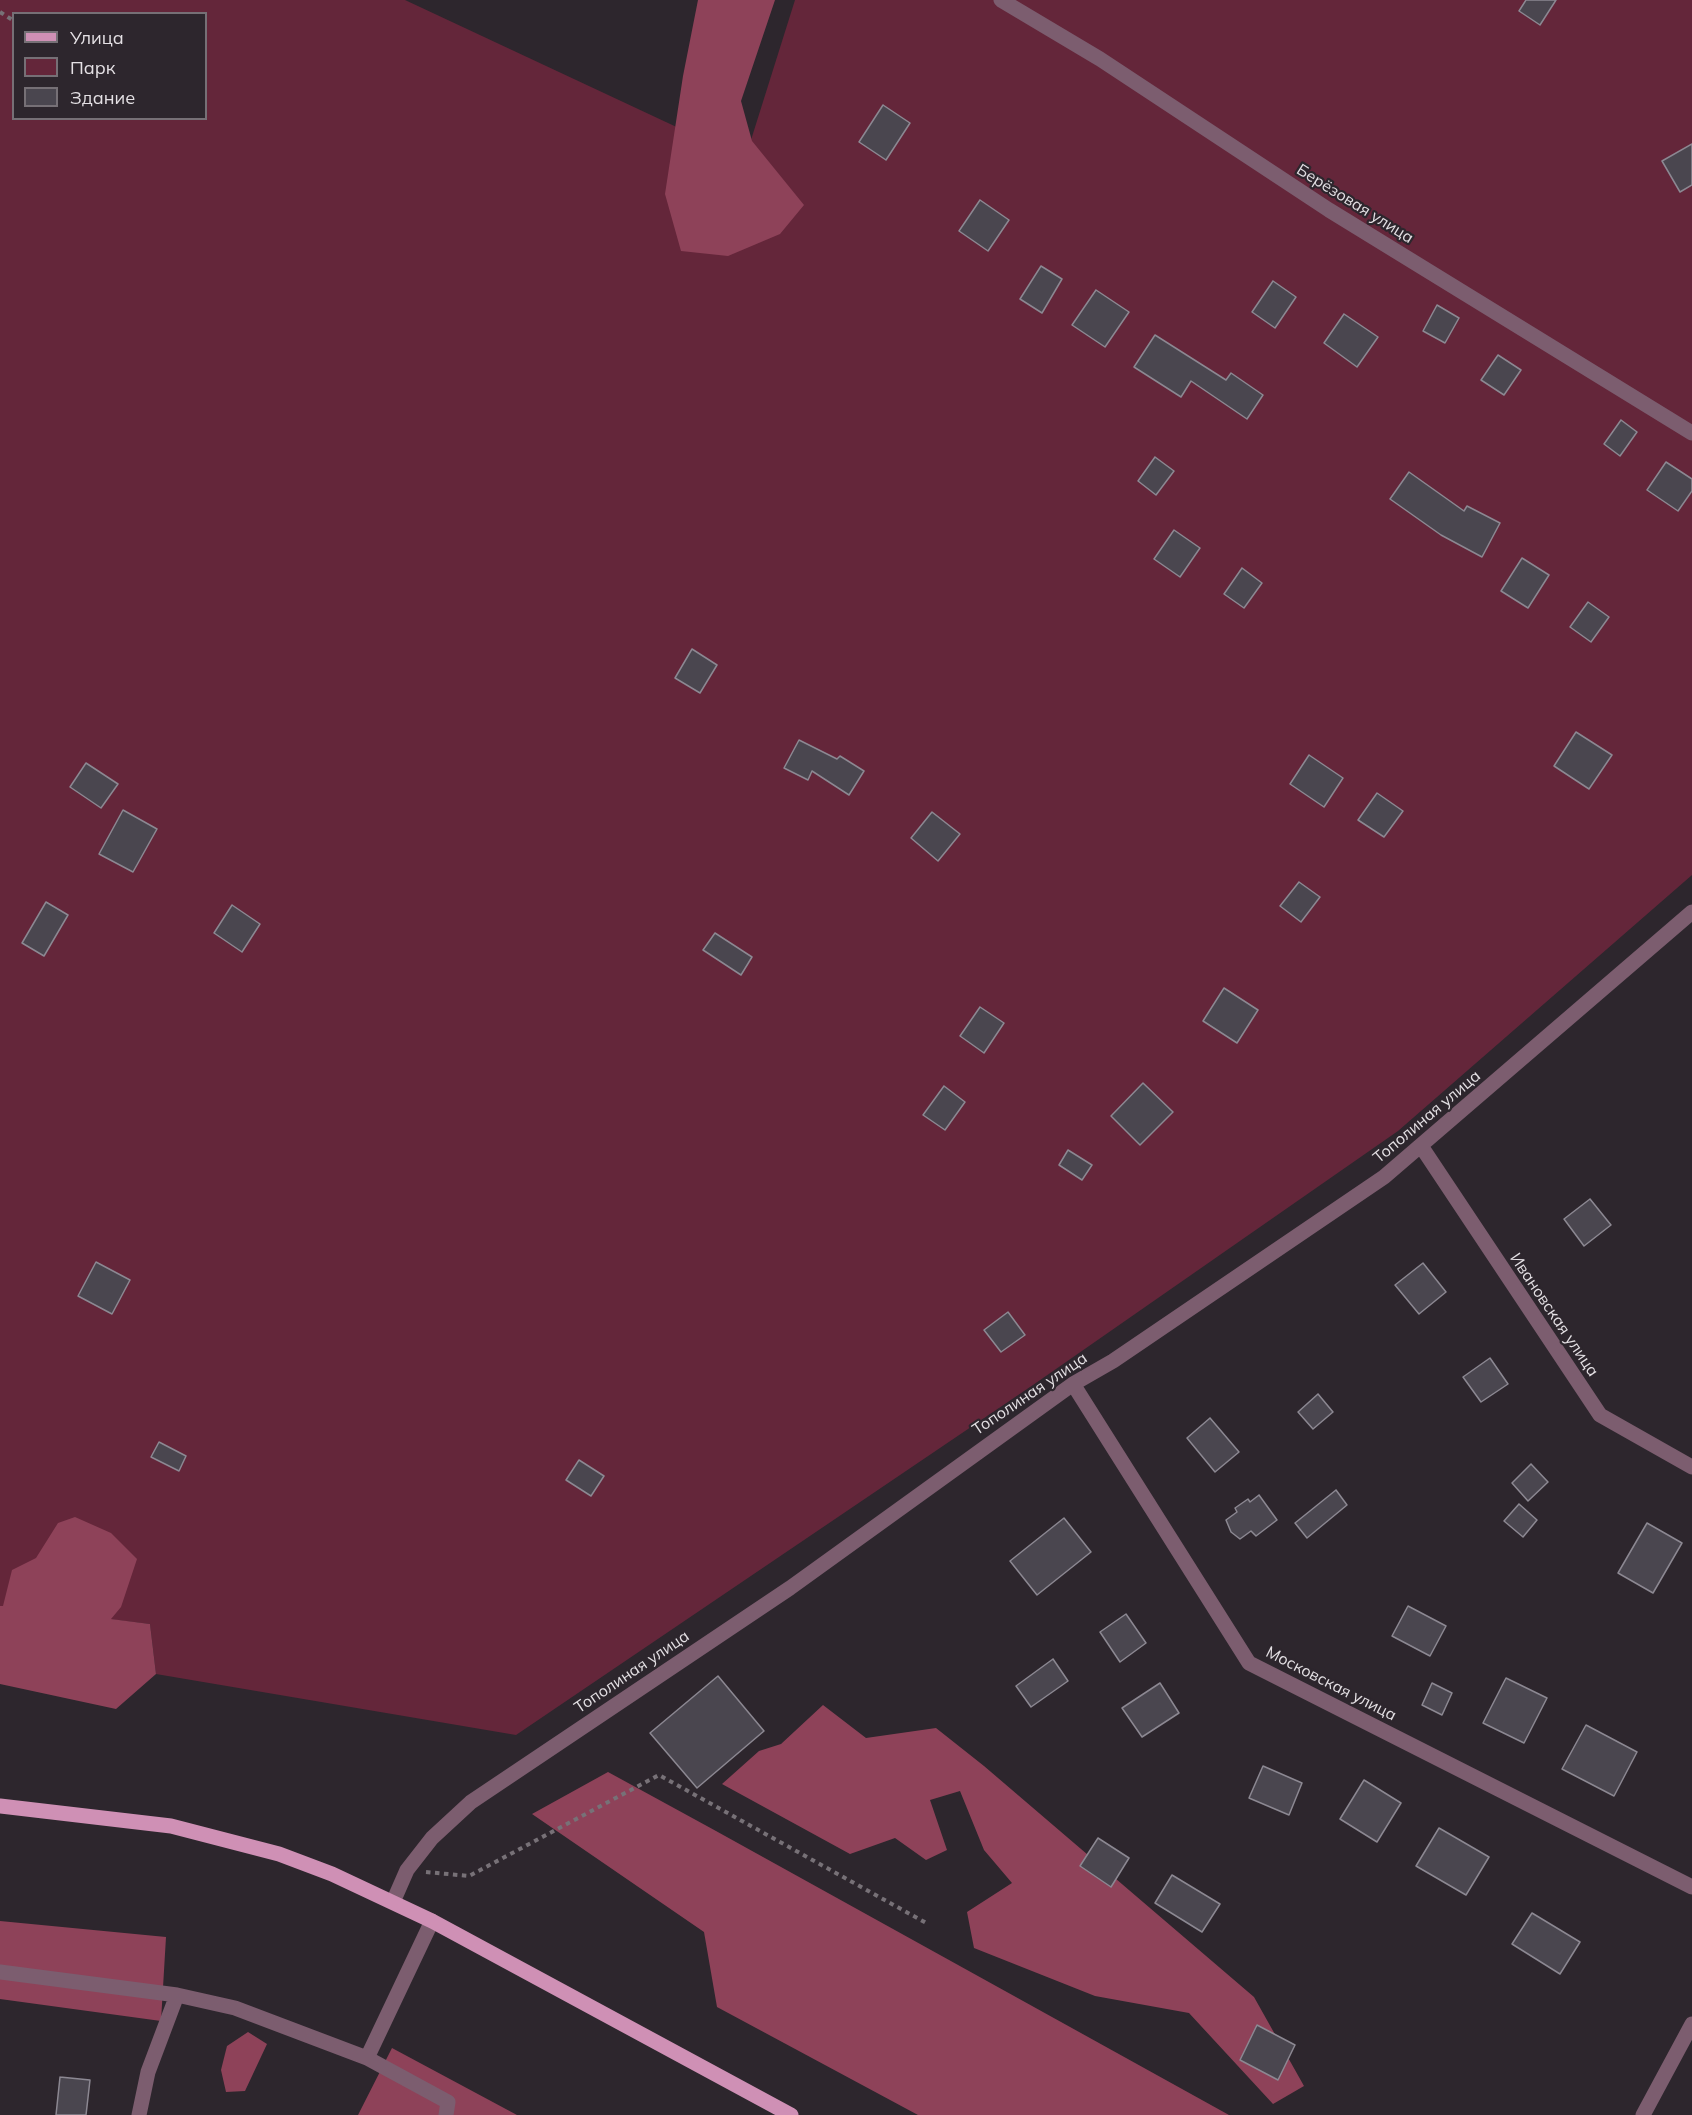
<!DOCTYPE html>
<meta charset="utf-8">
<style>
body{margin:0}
#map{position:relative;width:1692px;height:2115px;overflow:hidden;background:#2d262d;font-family:Mulish,sans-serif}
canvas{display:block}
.legend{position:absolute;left:12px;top:12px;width:195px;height:108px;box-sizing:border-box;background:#2d262d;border:2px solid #767076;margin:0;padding:8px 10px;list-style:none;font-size:18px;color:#e4e0e4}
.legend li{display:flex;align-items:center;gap:12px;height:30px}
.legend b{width:30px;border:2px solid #767076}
</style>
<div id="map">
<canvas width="1692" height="2115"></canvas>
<ul class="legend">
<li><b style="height:8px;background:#cf90b5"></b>Улица</li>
<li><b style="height:16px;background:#64263a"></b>Парк</li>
<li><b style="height:16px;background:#4a464f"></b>Здание</li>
</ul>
</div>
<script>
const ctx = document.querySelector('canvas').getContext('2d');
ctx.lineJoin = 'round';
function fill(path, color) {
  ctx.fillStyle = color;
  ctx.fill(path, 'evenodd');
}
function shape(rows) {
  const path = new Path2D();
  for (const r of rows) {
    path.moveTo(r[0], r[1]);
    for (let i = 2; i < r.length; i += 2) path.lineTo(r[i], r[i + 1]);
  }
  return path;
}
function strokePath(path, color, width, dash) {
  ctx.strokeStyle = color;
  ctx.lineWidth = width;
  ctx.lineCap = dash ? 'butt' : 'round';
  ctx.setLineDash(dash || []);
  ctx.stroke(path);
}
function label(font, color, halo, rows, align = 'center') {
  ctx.font = font + ' Mulish,sans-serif';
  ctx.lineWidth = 4.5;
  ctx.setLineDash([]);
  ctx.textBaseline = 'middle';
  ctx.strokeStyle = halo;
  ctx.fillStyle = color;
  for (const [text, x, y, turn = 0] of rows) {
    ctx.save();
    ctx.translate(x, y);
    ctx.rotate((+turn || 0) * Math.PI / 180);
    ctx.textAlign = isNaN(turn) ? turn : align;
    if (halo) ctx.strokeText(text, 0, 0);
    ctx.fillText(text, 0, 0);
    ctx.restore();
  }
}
const green = shape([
 [0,0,405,0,745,159,795,0,1692,0,1692,875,1398,1131,1033,1385,516,1735,156,1674,150,1624,0,1606],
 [14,14,206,14,206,118,14,118]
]);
const forest = shape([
 [698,0,775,0,741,101,752,141,804,205,780,234,728,256,681,251,665,194,683,76],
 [75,1517,111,1533,137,1559,121,1607,111,1619,150,1624,156,1674,116,1709,0,1684,0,1606,3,1606,12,1570,36,1558,58,1523],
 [823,1705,866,1738,936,1728,984,1766,1254,1997,1304,2086,1273,2104,1189,2013,1095,1996,974,1948,967,1912,1012,1883,984,1850,960,1791,930,1800,947,1850,926,1860,895,1838,850,1854,722,1784,759,1751,781,1744],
 [608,1772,716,1831,1229,2115,918,2115,717,2007,704,1932,532,1814],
 [0,1921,166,1937,161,2021,0,1999],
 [248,2032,267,2044,245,2091,226,2092,221,2070,227,2046],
 [392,2048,517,2115,358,2115]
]);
const building = shape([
 [1526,0,1556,0,1540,25,1519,11,1526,0],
 [883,105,910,123,886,160,859,142,883,105],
 [1692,144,1692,185,1680,192,1662,161,1692,144],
 [980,200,1009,220,988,251,959,231,980,200],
 [1041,266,1062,279,1042,313,1020,299,1041,266],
 [1273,281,1296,297,1275,328,1252,312,1273,281],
 [1096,290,1129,312,1105,347,1072,325,1096,290],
 [1437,305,1459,318,1445,343,1423,331,1437,305],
 [1344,314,1378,337,1357,367,1324,343,1344,314],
 [1155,335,1226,380,1231,373,1263,395,1247,419,1191,381,1181,397,1134,367,1155,335],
 [1498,355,1521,370,1504,395,1481,380,1498,355],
 [1621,420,1637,432,1620,456,1604,444,1621,420],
 [1155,457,1174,471,1156,495,1138,481,1155,457],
 [1666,462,1692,479,1692,491,1678,511,1647,490,1666,462],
 [1409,472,1464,511,1467,506,1500,523,1482,557,1441,535,1390,499,1409,472],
 [1174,530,1200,548,1180,577,1154,559,1174,530],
 [1522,558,1549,575,1528,608,1501,591,1522,558],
 [1242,568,1262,583,1244,608,1224,594,1242,568],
 [1588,602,1609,617,1591,642,1570,627,1588,602],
 [692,649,717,665,700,693,675,678,692,649],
 [1576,732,1612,755,1589,789,1554,766,1576,732],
 [799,740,837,759,840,756,864,771,849,795,812,771,808,780,784,768,799,740],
 [1309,755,1343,778,1324,807,1290,784,1309,755],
 [86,763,118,784,101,808,70,787,86,763],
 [1377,793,1403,811,1384,837,1358,820,1377,793],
 [123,810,157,829,133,872,99,854,123,810],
 [932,812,960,834,938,861,911,838,932,812],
 [1299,882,1320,897,1301,922,1280,906,1299,882],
 [46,902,68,915,44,956,22,943,46,902],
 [232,905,260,924,242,952,214,933,232,905],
 [715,933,752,957,741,975,703,950,715,933],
 [1224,988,1258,1010,1237,1043,1203,1021,1224,988],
 [980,1007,1004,1023,984,1053,960,1036,980,1007],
 [1143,1083,1173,1112,1140,1145,1111,1116,1143,1083],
 [944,1086,965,1102,945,1130,923,1115,944,1086],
 [1068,1150,1092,1165,1082,1180,1059,1165,1068,1150],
 [1590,1199,1611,1225,1584,1246,1564,1219,1590,1199],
 [96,1262,130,1280,112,1314,78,1296,96,1262],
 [1423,1263,1446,1292,1419,1314,1395,1285,1423,1263],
 [1008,1312,1025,1335,1001,1352,984,1330,1008,1312],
 [1490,1358,1508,1384,1481,1402,1463,1377,1490,1358],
 [1318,1394,1333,1412,1313,1429,1298,1412,1318,1394],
 [1210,1418,1239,1452,1215,1472,1187,1438,1210,1418],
 [159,1442,186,1456,179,1471,151,1457,159,1442],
 [579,1460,604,1476,591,1496,566,1480,579,1460],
 [1531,1464,1548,1482,1528,1501,1512,1483,1531,1464],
 [1336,1490,1347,1505,1307,1538,1295,1523,1336,1490],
 [1259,1495,1277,1520,1256,1536,1251,1531,1240,1539,1231,1532,1226,1520,1237,1512,1235,1508,1248,1499,1250,1502,1259,1495],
 [1519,1504,1537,1520,1523,1537,1504,1521,1519,1504],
 [1064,1518,1091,1552,1037,1595,1010,1561,1064,1518],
 [1647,1523,1682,1543,1653,1593,1618,1573,1647,1523],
 [1408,1606,1446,1626,1430,1656,1392,1636,1408,1606],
 [1126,1614,1146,1643,1120,1662,1100,1632,1126,1614],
 [1053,1659,1068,1681,1031,1707,1016,1686,1053,1659],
 [718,1676,764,1731,697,1788,650,1733,718,1676],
 [1506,1678,1547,1698,1524,1743,1483,1723,1506,1678],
 [1160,1683,1179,1713,1142,1737,1122,1708,1160,1683],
 [1432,1683,1452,1693,1442,1715,1422,1705,1432,1683],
 [1586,1725,1637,1752,1614,1796,1562,1769,1586,1725],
 [1263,1766,1302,1783,1289,1815,1249,1798,1263,1766],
 [1364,1780,1401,1803,1377,1842,1340,1819,1364,1780],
 [1439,1828,1489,1857,1466,1895,1416,1866,1439,1828],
 [1098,1838,1129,1858,1111,1887,1080,1866,1098,1838],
 [1172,1875,1220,1904,1202,1932,1155,1903,1172,1875],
 [1532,1913,1580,1942,1560,1974,1512,1944,1532,1913],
 [1257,2025,1295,2045,1278,2080,1240,2060,1257,2025],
 [60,2077,90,2080,86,2115,56,2115,60,2077]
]);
const path = shape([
 [0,12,14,21],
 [426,1872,469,1876,659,1775,928,1924]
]);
const minor = shape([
 [1001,0,1100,59,1329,210,1692,433],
 [1421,1146,1600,1415,1692,1467],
 [1073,1384,1249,1663,1692,1887],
 [393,1902,407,1870,432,1838,471,1802,790,1588,1073,1384,1113,1361,1384,1177,1692,912],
 [0,1972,177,1995,235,2008,367,2058,432,1921],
 [367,2058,448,2102,446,2115],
 [139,2115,148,2072,177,1995],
 [1643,2115,1692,2024]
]);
const major = shape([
 [0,1806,171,1826,279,1854,332,1874,432,1921,791,2115]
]);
const streetNames = [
 ["Берёзовая улица",1355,204,32],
 ["Тополиная улица",1427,1117,-40],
 ["Ивановская улица",1554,1315,56],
 ["Тополиная улица",1030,1394,-34],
 ["Тополиная улица",632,1672,-34],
 ["Московская улица",1331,1684,27]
];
fill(green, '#64263a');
fill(forest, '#8e4259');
fill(building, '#4a464f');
strokePath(building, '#8c8892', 1.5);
strokePath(path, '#777177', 4, [4.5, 4.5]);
strokePath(minor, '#7c5d6f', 15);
strokePath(major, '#cf90b5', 15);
label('16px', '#e4e0e4', '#2d262d', streetNames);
</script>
